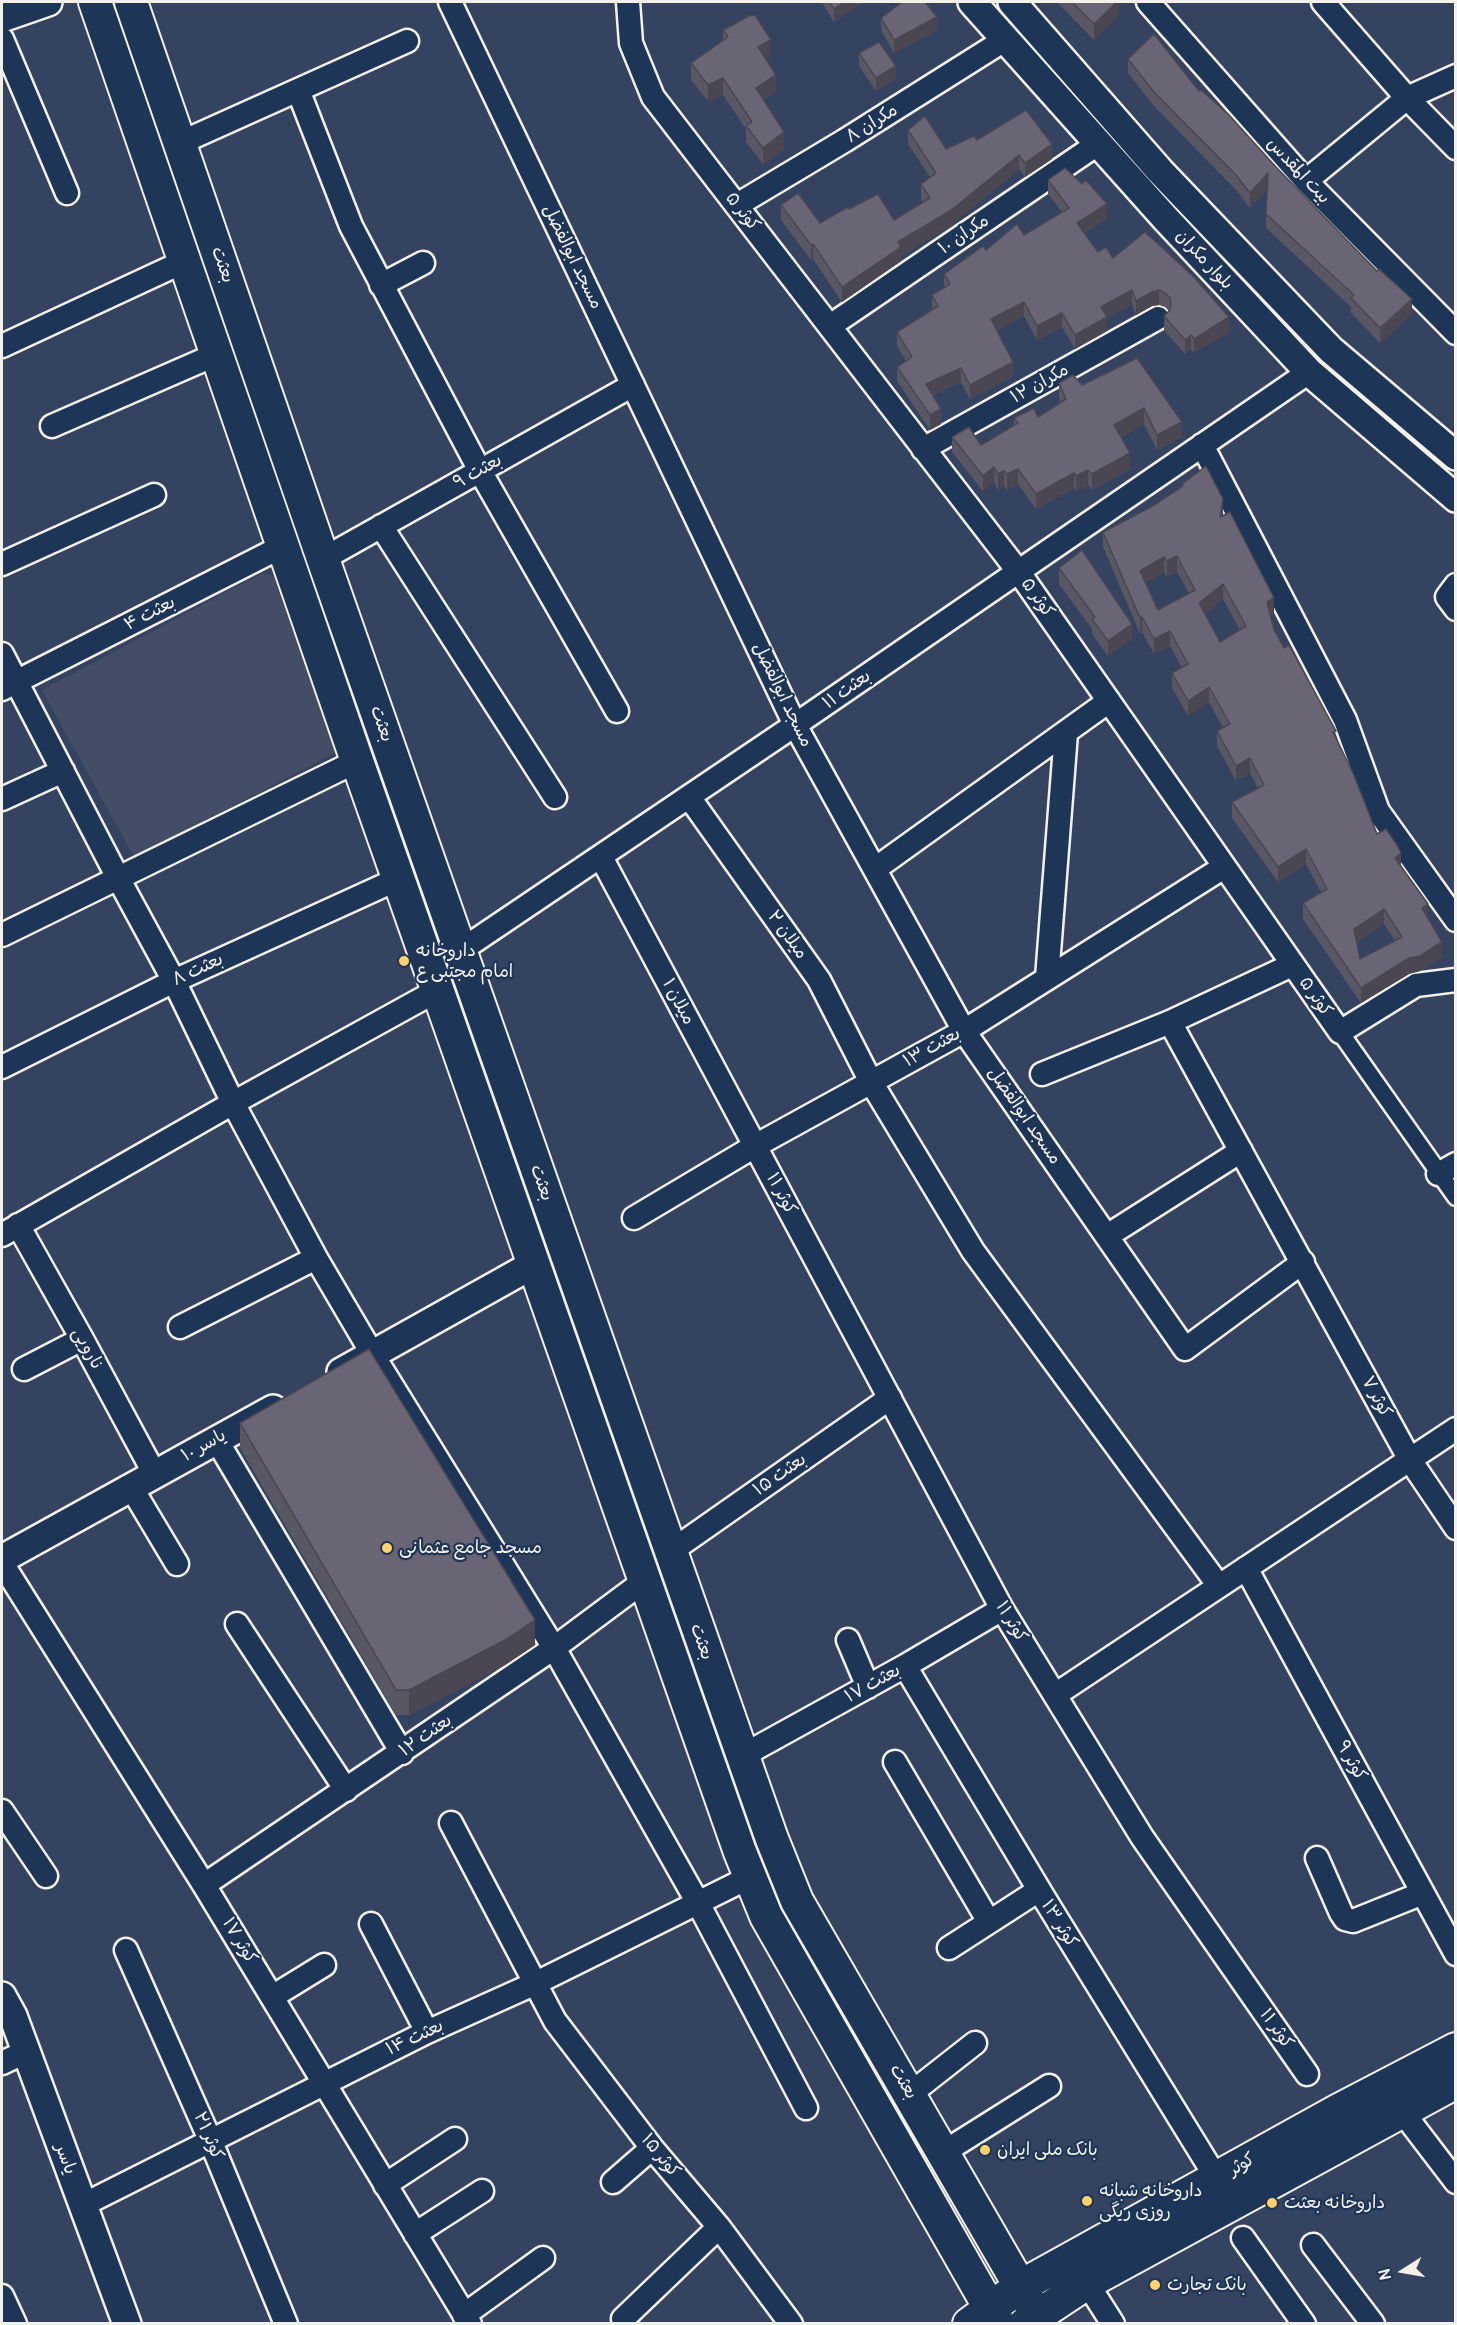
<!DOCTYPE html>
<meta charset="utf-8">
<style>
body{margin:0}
#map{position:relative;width:1457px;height:2325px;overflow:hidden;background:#344360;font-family:Pangolin,sans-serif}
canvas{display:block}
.frame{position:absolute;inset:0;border:3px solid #f4f1e8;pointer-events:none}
.north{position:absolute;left:1373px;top:2241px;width:60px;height:60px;-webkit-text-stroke:4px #1d3557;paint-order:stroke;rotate:259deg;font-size:16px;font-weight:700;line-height:24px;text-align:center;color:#f4f1e8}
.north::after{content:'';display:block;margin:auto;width:21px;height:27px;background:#f4f1e8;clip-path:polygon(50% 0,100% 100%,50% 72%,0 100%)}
</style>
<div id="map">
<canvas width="1457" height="2325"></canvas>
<div class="frame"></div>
<div class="north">N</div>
</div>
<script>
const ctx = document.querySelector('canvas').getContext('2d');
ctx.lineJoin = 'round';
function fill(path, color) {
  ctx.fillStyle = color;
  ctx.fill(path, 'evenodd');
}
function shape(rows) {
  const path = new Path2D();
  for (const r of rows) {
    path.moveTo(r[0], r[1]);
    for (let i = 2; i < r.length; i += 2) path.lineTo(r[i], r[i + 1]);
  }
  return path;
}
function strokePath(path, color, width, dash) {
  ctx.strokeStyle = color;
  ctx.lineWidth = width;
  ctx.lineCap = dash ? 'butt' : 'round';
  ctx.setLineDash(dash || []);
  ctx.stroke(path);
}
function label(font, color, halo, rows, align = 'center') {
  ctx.font = font + ' Pangolin,"Playpen Sans Arabic",sans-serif';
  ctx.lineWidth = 4.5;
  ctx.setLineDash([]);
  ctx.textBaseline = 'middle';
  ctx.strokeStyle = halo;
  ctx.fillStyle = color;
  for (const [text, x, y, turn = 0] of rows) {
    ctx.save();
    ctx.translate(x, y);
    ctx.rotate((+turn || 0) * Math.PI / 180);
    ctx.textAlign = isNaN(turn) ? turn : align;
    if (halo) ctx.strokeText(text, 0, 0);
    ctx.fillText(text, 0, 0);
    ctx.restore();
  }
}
const built = shape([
 [262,573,273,576,337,752,134,857,42,690]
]);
const pedestrian = shape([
 [1340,1032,1456,1197]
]);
const minor = shape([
 [450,2,795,725,964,1031,1185,1349,1303,1262],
 [628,2,631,43,653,97,1018,571,1340,1032,1416,985,1456,980],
 [1148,2,1306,181,1456,333],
 [1323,2,1407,98,1456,148],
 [2,39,67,193],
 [298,90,351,226,480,471,617,711],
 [180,143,407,41],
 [1306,181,1407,98,1456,76],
 [737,205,844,141,1006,39],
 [381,285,423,263],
 [830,326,1099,143],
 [2,346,185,261],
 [52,426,217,354],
 [1202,445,1345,720,1378,811,1456,920],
 [923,449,1158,318],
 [381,526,555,797],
 [323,559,633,385],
 [2,564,154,495],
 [1456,585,1447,597,1456,609],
 [2,654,117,876,174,981,233,1103,316,1258,373,1355,554,1648,698,1903,806,2108],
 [2,689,283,546],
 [689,797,819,980,871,1082,973,1251,1219,1586],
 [2,799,63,771],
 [601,857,1002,1609,1142,1837,1307,2074],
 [875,869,1109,701],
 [2,935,357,761],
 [460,951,795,725,1309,372],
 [1047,978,1066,733],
 [1170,1022,1410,1460,1456,1528],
 [2,1067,174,981,398,879],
 [1042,1074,1170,1022,1292,965],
 [1438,1174,1456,1164],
 [634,1218,755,1146,964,1031,1224,867],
 [18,1225,82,1339,154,1473],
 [2,1235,233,1103,438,990],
 [1107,1236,1241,1151],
 [180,1327,316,1258],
 [24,1369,82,1339],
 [216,1439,402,1753],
 [131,1487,177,1564],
 [670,1552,890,1398],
 [2,1563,204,1885,470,2324],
 [1246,1568,1456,1954],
 [237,1624,346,1790],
 [848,1640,868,1687],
 [905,1666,1044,1898,1217,2179],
 [1055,1695,1456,1429],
 [742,1756,905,1666,1002,1609],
 [895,1762,989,1922],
 [2,1811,46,1876],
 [451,1823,555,2021,652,2148,719,2227,791,2324],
 [1317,1858,1341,1913,1345,1919,1353,1921,1423,1893],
 [204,1885,554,1648,644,1581],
 [371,1924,427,2032],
 [949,1948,1039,1890],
 [126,1950,211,2142,286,2324],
 [272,1997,324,1965],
 [2,2063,25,2052],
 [910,2094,975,2043],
 [1401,2110,1456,2182],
 [944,2152,1049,2086],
 [613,2182,652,2148],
 [385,2185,455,2139],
 [83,2205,427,2032,536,1983,750,1877],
 [415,2234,482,2191],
 [1243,2238,1304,2324],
 [1313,2245,1373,2324],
 [1087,2283,1113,2324],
 [2,2296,15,2324],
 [464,2315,543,2258],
 [623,2319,719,2227]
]);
const tertiary = shape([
 [972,2,1165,218,1309,372,1456,498],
 [1012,2,1160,171,1331,350,1456,456],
 [2,18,48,2],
 [341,1372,534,1264],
 [2,1559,273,1409],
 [2,1996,13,2016,127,2324]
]);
const secondary = shape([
 [95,2,357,761,740,1852,766,1916,999,2324],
 [131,2,323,559,772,1839,797,1901,1042,2324],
 [969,2324,1021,2286,1337,2111,1456,2049],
 [1025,2324,1087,2283,1456,2082]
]);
const wall = shape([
 [822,2,860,2,860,4,834,22],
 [1057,2,1119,2,1119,15,1094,40],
 [881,18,937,30,894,53,881,30],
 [723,30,771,56,765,59,776,92,764,99,784,149,763,164,746,142,746,129,723,95,708,101,691,80,691,63,723,40],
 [859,53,896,79,876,91,859,66],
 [1128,59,1199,91,1275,166,1412,314,1380,343,1351,313,1351,307,1266,228,1267,189,1250,208,1236,190,1153,105,1128,73],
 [908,130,946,149,977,140,1052,159,1025,177,1019,169,950,226,901,256,901,261,842,302,813,259,811,260,781,220,781,205,820,223,849,209,894,220,923,202,921,199,921,184,930,177,908,144],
 [1048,180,1107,219,1084,233,1098,252,1113,258,1229,332,1194,353,1191,349,1185,354,1164,330,1164,316,1169,311,1165,307,1159,305,1152,306,1136,315,1132,304,1107,318,1107,331,1075,349,1062,327,1037,340,1024,316,997,330,1013,376,970,399,961,382,933,395,941,424,930,430,897,381,897,367,906,361,897,346,897,332,932,310,932,295,944,287,944,274,986,250,1024,235,1062,212,1048,194],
 [1137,358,1182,437,1157,450,1144,424,1121,437,1130,469,1092,490,1088,485,1076,492,1074,488,1036,509,1018,484,1007,490,1004,486,998,490,994,482,983,491,952,452,952,437,981,445,1014,425,1014,418,1038,417,1061,403,1059,398,1059,383,1082,385],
 [1182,484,1222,516,1274,614,1270,616,1274,630,1336,739,1377,834,1401,865,1428,917,1442,957,1420,971,1409,974,1361,1003,1303,919,1303,903,1321,892,1306,864,1278,882,1232,818,1232,802,1258,789,1250,773,1236,781,1217,746,1217,731,1223,728,1209,702,1188,716,1172,688,1172,673,1182,668,1170,646,1154,654,1142,632,1140,634,1103,547,1103,532,1151,507,1182,486],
 [1164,572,1167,577,1177,572,1189,593,1158,610,1145,583],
 [1223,599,1240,630,1220,642,1205,614],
 [1384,924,1395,941,1360,959,1357,942],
 [1059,568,1132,639,1108,656,1092,634,1092,629,1059,584],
 [240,1423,535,1645,505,1665,409,1715,396,1715,240,1448]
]);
const shadedWall = shape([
 [845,2,860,2,860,4,834,22,834,9],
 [1117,2,1119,2,1119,15,1094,40,1094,24],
 [937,17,937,30,894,53,894,40],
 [771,40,771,56,758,64,758,47],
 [896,66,896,79,876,91,876,78],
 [776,75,776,92,756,104,756,88],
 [723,78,723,95,708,101,708,85],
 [784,132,784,149,763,164,763,148],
 [1052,144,1052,159,1025,177,1025,163],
 [1019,155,1019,169,950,226,901,256,901,261,842,302,842,287,898,242],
 [1268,173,1268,188,1250,208,1250,193],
 [1107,204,1107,219,1077,237,1077,223],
 [813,244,813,259,811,260,811,245],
 [1132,290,1132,304,1107,318,1107,331,1075,349,1075,335,1101,307],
 [1159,290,1159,305,1152,306,1136,315,1136,301,1152,292],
 [1412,299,1412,314,1380,343,1380,328],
 [1024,302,1024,316,991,333,991,319],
 [1062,313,1062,327,1037,340,1037,326],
 [1229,317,1229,332,1194,353,1194,339],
 [1191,335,1191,349,1185,354,1185,340],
 [1013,362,1013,376,970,399,970,385],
 [961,368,961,382,926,398,926,384],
 [1144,408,1144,424,1114,440,1114,425],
 [941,409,941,424,930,430,930,415],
 [1182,422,1182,437,1157,450,1157,435],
 [1130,453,1130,469,1092,490,1092,474],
 [994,467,994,482,983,491,983,476],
 [1018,469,1018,484,1007,490,1007,474],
 [1088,470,1088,485,1076,492,1076,476],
 [1004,471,1004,486,998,490,998,474],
 [1074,473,1074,488,1036,509,1036,494],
 [1223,499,1223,514,1220,533,1220,517],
 [1177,556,1177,572,1167,577,1167,561],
 [1164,557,1164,572,1140,586,1140,571],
 [1223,584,1223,599,1199,619,1199,603],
 [1274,598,1274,614,1267,617,1267,602],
 [1142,617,1142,632,1140,634,1140,618],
 [1132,624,1132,639,1108,656,1108,641],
 [1170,631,1170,646,1154,654,1154,639],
 [1209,687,1209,702,1188,716,1188,701],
 [1250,758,1250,773,1236,781,1236,766],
 [1306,849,1306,864,1278,882,1278,867],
 [1401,853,1401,868,1395,858],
 [1428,904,1428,919,1422,908],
 [1384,909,1384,924,1354,944,1354,929],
 [1442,942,1442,957,1420,971,1409,974,1361,1003,1361,988,1409,958],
 [535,1620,535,1645,505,1665,409,1715,409,1690]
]);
const building = shape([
 [829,2,845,2,834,9,829,2],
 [902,2,925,2,937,17,894,40,881,18,902,2],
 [1072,2,1117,2,1094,24,1072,2],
 [755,15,771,40,758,47,776,75,756,88,784,132,763,148,746,126,752,122,723,78,708,85,691,63,728,37,723,30,749,16,755,15],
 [1154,34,1199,91,1201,90,1228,114,1275,166,1377,271,1379,269,1412,299,1380,328,1351,298,1354,295,1266,214,1268,173,1250,193,1236,175,1153,91,1128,59,1154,34],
 [879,42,896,66,876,78,859,53,879,42],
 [1026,110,1052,144,1025,163,1019,155,950,211,898,242,901,247,842,287,813,244,811,245,781,205,798,193,820,223,848,207,849,209,878,194,894,220,930,198,921,184,936,173,908,130,925,116,946,149,974,136,977,140,1026,110],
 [1065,168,1082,184,1086,180,1107,204,1077,223,1098,252,1106,247,1113,258,1145,232,1194,277,1229,317,1194,339,1191,335,1185,340,1164,316,1169,311,1171,305,1170,298,1165,293,1159,290,1152,292,1136,301,1132,290,1101,307,1107,317,1075,335,1062,313,1037,326,1024,302,991,319,1013,362,970,385,961,368,926,384,941,409,930,415,897,367,912,357,897,332,938,306,932,295,950,284,944,274,983,246,986,250,1017,224,1024,235,1069,208,1048,180,1065,168],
 [1137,358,1182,422,1157,435,1144,408,1114,425,1130,453,1092,474,1088,470,1076,476,1074,473,1036,494,1018,469,1007,474,1004,471,998,474,994,467,983,476,952,437,969,427,981,445,1018,423,1014,418,1034,408,1038,417,1066,399,1059,383,1073,375,1082,385,1137,358],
 [1206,466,1223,499,1220,517,1230,512,1274,598,1267,602,1274,630,1284,648,1289,645,1336,731,1333,732,1353,773,1377,834,1386,829,1397,845,1401,853,1395,858,1428,904,1422,908,1442,942,1420,956,1409,958,1361,988,1303,903,1327,889,1306,849,1278,867,1232,802,1264,785,1250,758,1236,766,1217,731,1230,724,1209,687,1188,701,1172,673,1188,664,1170,631,1154,639,1142,617,1140,618,1103,532,1151,507,1183,486,1182,484,1206,466],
 [1177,556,1195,590,1158,610,1140,571,1164,557,1167,561,1177,556],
 [1223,584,1246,626,1220,642,1199,603,1223,584],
 [1384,909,1402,937,1360,959,1354,929,1384,909],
 [1082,550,1132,624,1108,641,1092,619,1095,617,1059,568,1082,550],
 [369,1349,535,1620,505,1640,409,1690,396,1690,240,1423,369,1349]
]);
const markers = [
 [404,961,6,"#ffd166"],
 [387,1548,6,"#ffd166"],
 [985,2150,6,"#ffd166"],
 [1087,2201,6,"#ffd166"],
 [1272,2203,6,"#ffd166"],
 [1155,2285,6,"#ffd166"]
];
const streetNames = [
 ["مکران ۸",872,124,-32],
 ["بیت المقدس",1298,171,47],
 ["کوثر ۵",742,212,52],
 ["مکران ۱۰",964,235,-34],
 ["مسجد ابوالفضل",572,257,64],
 ["بلوار مکران",1204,260,47],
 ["بعثت",222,265,71],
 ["مکران ۱۲",1040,384,-29],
 ["بعثت ۹",478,472,-29],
 ["کوثر ۵",1037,598,55],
 ["بعثت ۴",150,614,-27],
 ["بعثت ۱۱",847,690,-35],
 ["مسجد ابوالفضل",782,695,64],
 ["بعثت",381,724,71],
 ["میلان ۲",787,935,54],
 ["بعثت ۸",198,970,-25],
 ["کوثر ۵",1315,997,55],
 ["میلان ۱",678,1002,62],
 ["بعثت ۱۳",932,1048,-29],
 ["مسجد ابوالفضل",1024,1116,55],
 ["بعثت",541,1183,71],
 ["کوثر ۱۱",781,1194,62],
 ["نارویی",87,1349,61],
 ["کوثر ۷",1376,1397,62],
 ["یاسر ۱۰",204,1446,-29],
 ["بعثت ۱۵",780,1475,-35],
 ["کوثر ۱۱",1011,1622,59],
 ["بعثت",701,1642,71],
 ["بعثت ۱۷",873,1684,-29],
 ["بعثت ۱۲",426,1736,-35],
 ["کوثر ۹",1351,1761,61],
 ["کوثر ۱۳",1059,1924,58],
 ["کوثر ۱۷",239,1941,59],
 ["کوثر ۱۱",1276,2029,55],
 ["بعثت ۱۴",415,2038,-25],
 ["بعثت",903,2082,60],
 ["کوثر ۲۱",208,2136,67],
 ["کوثر ۱۵",660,2156,51],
 ["یاسر",65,2159,69],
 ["کوثر",1242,2165,-30]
];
const poiNames = [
 ["داروخانه",416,951],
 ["امام مجتبی ع",416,972],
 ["مسجد جامع عثمانی",399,1548],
 ["بانک ملی ایران",997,2150],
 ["داروخانه شبانه",1099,2191],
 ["روزی ریگی",1099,2212],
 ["داروخانه بعثت",1284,2203],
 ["بانک تجارت",1167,2285]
];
fill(built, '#444d66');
strokePath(pedestrian, '#f4f1e8', 21);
strokePath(minor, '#f4f1e8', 27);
strokePath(tertiary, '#f4f1e8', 32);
strokePath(secondary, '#f4f1e8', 36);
strokePath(pedestrian, '#1d3557', 16);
strokePath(minor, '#1d3557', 22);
strokePath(tertiary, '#1d3557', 27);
strokePath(secondary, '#1d3557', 32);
fill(wall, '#5a5765');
fill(shadedWall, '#4a4752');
fill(building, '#696575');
strokePath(building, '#4a4752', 1.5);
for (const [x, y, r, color] of markers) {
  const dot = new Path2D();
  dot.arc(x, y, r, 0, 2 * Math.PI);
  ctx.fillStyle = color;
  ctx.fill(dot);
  strokePath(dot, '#1d3557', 2);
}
label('18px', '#f4f1e8', '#1d3557', streetNames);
label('18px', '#f4f1e8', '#1d3557', poiNames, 'left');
</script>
